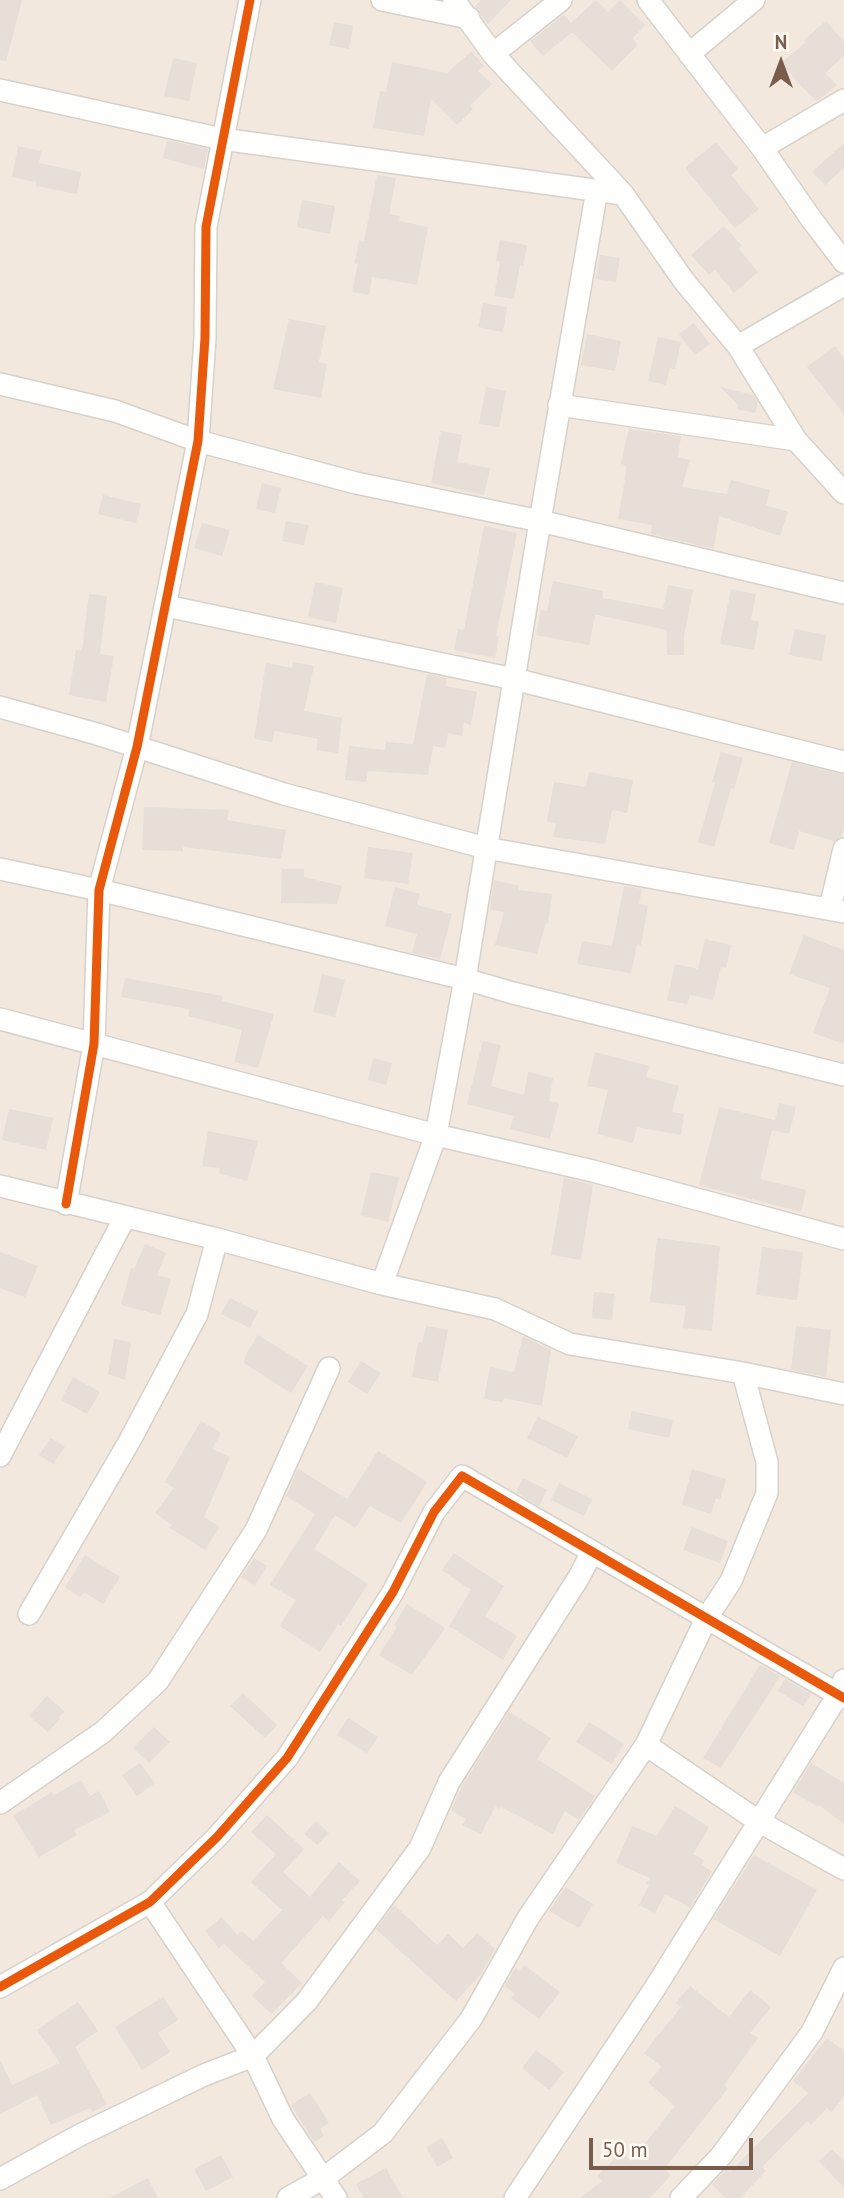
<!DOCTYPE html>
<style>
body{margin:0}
#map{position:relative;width:844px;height:2198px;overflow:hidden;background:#f9f5f0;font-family:"PT Sans",sans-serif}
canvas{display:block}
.north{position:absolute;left:746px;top:28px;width:70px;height:70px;-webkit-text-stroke:5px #fffaf3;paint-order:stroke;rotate:0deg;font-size:19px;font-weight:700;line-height:28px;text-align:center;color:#7a5c4d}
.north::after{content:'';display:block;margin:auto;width:24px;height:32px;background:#7a5c4d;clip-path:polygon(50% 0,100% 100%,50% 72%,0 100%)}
.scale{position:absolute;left:589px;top:2138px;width:164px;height:32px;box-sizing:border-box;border:4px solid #7a5c4d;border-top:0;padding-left:9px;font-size:21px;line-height:24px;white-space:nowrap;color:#7a5c4d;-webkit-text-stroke:5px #fffaf3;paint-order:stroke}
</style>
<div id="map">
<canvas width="844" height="2198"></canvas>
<div class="north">N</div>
<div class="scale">50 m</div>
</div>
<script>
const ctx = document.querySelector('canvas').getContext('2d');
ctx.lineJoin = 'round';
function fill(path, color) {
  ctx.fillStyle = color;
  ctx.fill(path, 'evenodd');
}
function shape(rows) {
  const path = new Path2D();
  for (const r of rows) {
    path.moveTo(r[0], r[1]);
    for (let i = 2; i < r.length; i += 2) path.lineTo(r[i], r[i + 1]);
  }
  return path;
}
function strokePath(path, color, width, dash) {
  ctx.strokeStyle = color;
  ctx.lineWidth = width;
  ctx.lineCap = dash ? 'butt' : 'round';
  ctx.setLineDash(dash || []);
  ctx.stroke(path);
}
const residential = shape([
 [0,0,844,0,844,2198,0,2198]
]);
const building = shape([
 [0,0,22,0,6,61,0,60],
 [481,0,511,0,488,24,475,6],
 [596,0,608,12,620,0,645,25,632,39,638,44,612,71,572,32,543,56,530,41,564,15,571,23],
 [826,21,844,42,844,56,825,73,837,85,817,101,801,86,781,63,806,42,804,40],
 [334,22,353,26,349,49,329,45],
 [472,51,484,66,478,71,492,84,470,106,473,109,457,125,431,99,424,136,373,128,380,91,386,92,392,62,447,73],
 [173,58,197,63,189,101,164,96],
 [167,140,208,149,204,169,163,158],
 [716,142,738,169,731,175,759,209,735,228,685,168],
 [844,143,844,168,825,185,812,172],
 [18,146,41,151,39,163,81,172,77,194,36,186,36,182,12,177],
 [377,175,396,178,389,214,400,216,399,221,428,227,417,285,372,277,369,295,352,292,358,264,355,263,359,240,364,241],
 [302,200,335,206,330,234,297,227],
 [724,226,742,246,739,249,758,272,734,293,715,270,709,275,691,255],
 [500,240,527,245,523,266,520,265,514,299,494,296,500,262,496,261],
 [600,255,620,258,616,282,596,279],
 [483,303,507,307,503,332,478,327],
 [289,319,326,326,319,362,327,364,321,398,273,389],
 [694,323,710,344,695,355,679,334],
 [587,334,621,341,615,371,581,365],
 [658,337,681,342,675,369,670,368,666,385,648,381],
 [835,346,844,358,844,414,807,367],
 [486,387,506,391,499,427,479,424],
 [720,387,753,395,758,403,755,413,737,409,738,405],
 [629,429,681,436,678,457,690,460,682,487,727,494,731,480,770,490,766,505,788,512,780,536,719,516,714,549,651,534,652,525,618,519,627,467,621,463],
 [441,431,462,435,457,462,490,468,484,495,431,483],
 [262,483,281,488,275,513,256,509],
 [103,495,141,504,136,523,98,514],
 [286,521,309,525,304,545,282,541],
 [202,523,230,530,222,556,194,548],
 [484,526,517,533,496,636,499,636,495,658,454,650,458,629,464,630],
 [553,581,603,591,602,598,663,609,668,585,693,590,684,636,684,655,667,655,667,630,598,615,595,615,589,645,536,635,541,610,547,611],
 [315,582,343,588,336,623,308,617],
 [731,589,756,594,751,620,759,621,754,650,720,644],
 [89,594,107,596,100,654,114,656,106,702,69,695,76,650,82,651],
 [795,629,826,635,822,661,789,655],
 [293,662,314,666,304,711,342,718,338,753,316,750,318,739,275,731,272,742,254,739,266,663,292,668],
 [427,674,447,678,446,686,477,692,471,725,464,723,462,736,448,733,445,748,433,746,428,775,368,771,366,782,345,780,349,746,385,750,386,742,413,744],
 [721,752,743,758,734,789,731,788,714,847,698,842,715,783,712,782],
 [792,762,844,775,844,828,841,836,834,841,799,831,794,850,769,843],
 [589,772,633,780,627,813,612,810,605,844,553,837,556,823,547,821,554,782,586,787],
 [144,807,229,810,227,820,286,830,281,859,183,847,183,851,142,850],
 [368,847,413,853,408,884,364,878],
 [282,869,304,869,304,877,342,886,337,904,281,903],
 [494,880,519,886,518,890,552,894,548,924,546,923,537,954,495,945,504,912,490,909],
 [624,886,642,889,639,904,648,906,641,945,637,944,631,973,577,964,582,941,612,946],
 [395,887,420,894,417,905,452,914,440,959,412,953,417,934,385,926],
 [804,935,844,950,844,1044,813,1033,830,988,789,974],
 [705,939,731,945,726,968,721,967,713,1000,690,995,687,1004,667,1000,675,964,698,969],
 [322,974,345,980,335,1017,313,1012],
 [125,978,223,996,222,1001,274,1014,258,1068,234,1062,242,1030,188,1016,189,1009,121,997],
 [483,1041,501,1045,491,1086,524,1095,528,1072,553,1078,549,1101,559,1103,550,1139,510,1129,514,1116,467,1104],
 [595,1052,649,1066,646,1077,679,1086,672,1112,684,1114,681,1135,637,1127,633,1143,597,1134,608,1090,587,1086],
 [373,1058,392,1063,386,1085,368,1080],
 [779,1103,796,1107,789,1134,772,1130,760,1179,806,1190,801,1212,699,1185,719,1107,775,1120],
 [9,1109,53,1118,46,1150,2,1140],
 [208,1131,258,1141,247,1181,219,1173,220,1168,202,1166],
 [371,1172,399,1177,388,1222,361,1215],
 [564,1178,593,1185,581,1260,551,1255],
 [657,1238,720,1246,712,1331,683,1328,686,1306,650,1302],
 [145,1244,166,1253,157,1275,171,1279,160,1315,121,1305,131,1268,134,1269],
 [762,1247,803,1252,797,1300,756,1295],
 [0,1252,38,1266,25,1297,0,1288],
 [594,1292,615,1294,612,1320,592,1318],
 [230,1298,258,1312,250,1328,221,1314],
 [426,1326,448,1330,438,1382,412,1377,418,1342,422,1343],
 [796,1326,831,1330,826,1377,791,1370],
 [258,1335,308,1366,291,1393,244,1363,246,1354],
 [523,1336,551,1350,542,1406,504,1398,503,1402,484,1399,490,1367,514,1372],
 [114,1339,131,1342,125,1380,108,1374],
 [361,1361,381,1373,367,1394,348,1382],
 [73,1377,100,1392,87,1414,61,1400],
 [632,1411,673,1420,669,1438,628,1429],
 [538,1417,578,1436,567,1458,527,1438],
 [201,1421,221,1433,212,1449,230,1457,204,1517,220,1527,205,1550,170,1528,172,1525,155,1513,174,1488,165,1482],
 [51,1438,65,1447,53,1464,39,1455],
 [378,1451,427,1482,401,1523,370,1506,355,1528,335,1515,314,1549,368,1584,341,1626,338,1624,320,1652,280,1626,296,1600,270,1585,315,1514,286,1496,298,1469,347,1499],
 [692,1469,726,1479,720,1500,716,1498,711,1514,682,1505],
 [523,1478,547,1490,539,1506,516,1492],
 [559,1483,592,1499,584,1516,551,1500],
 [692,1527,728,1541,720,1563,683,1550],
 [454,1553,504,1586,485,1616,517,1636,503,1660,449,1626,471,1590,442,1570],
 [85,1555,120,1577,103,1604,84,1592,80,1597,65,1587],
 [254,1558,267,1566,255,1585,241,1577],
 [407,1604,445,1628,412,1675,379,1655,397,1627,394,1625],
 [760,1665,780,1676,721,1768,703,1758],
 [785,1679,811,1694,803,1706,778,1691],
 [243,1693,277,1725,265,1738,230,1706],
 [47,1696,65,1712,59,1716,60,1719,48,1732,29,1716],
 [509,1712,551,1738,537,1759,595,1796,579,1820,565,1811,553,1834,501,1807,499,1809,495,1807,481,1834,462,1825,466,1819,451,1810,462,1786],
 [348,1718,378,1737,367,1753,337,1735],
 [589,1722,624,1744,612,1764,576,1742],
 [154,1727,170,1742,149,1763,133,1748],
 [140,1763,155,1783,137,1796,122,1775],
 [811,1763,844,1783,844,1824,819,1805,818,1807,793,1792],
 [81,1780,90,1796,99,1791,110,1812,74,1830,77,1835,39,1857,13,1816,52,1792,54,1795],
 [675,1806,709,1827,693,1854,704,1860,701,1865,712,1871,690,1908,665,1894,655,1913,639,1905,649,1885,646,1884,650,1878,616,1863,632,1826,657,1836],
 [267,1815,304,1849,283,1872,310,1897,339,1862,360,1881,342,1900,345,1902,329,1921,323,1916,281,1963,302,1983,272,2014,252,1996,265,1982,224,1944,219,1948,205,1931,222,1917,237,1935,242,1931,253,1941,282,1910,251,1882,276,1854,251,1832],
 [316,1821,329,1833,317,1845,304,1834],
 [754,1855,817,1890,780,1956,713,1919],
 [565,1887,593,1904,579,1928,549,1911],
 [394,1905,437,1945,448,1934,463,1948,477,1933,495,1949,481,1974,456,2001,376,1929],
 [524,1965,560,1992,539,2019,511,1998,515,1994,505,1986,515,1968,519,1971],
 [690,1986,729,2017,750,1990,771,2007,750,2033,758,2038,724,2085,728,2088,664,2169,671,2175,650,2198,580,2198,602,2181,597,2176,621,2152,631,2161,675,2106,648,2082,662,2067,644,2053,681,2007,676,2003],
 [163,1997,178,2020,158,2033,170,2052,142,2070,115,2027],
 [78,2002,98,2031,75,2047,107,2104,92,2112,90,2108,51,2125,37,2095,0,2114,0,2060,12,2085,60,2063,37,2030],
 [827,2038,844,2051,844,2096,832,2112,827,2108,811,2125,807,2121,762,2167,766,2171,740,2198,725,2198,712,2184,727,2169,730,2172,808,2093,793,2081],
 [536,2050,564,2072,549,2090,522,2068],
 [310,2093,329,2123,320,2129,324,2136,314,2142,291,2105],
 [442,2138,453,2158,437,2167,426,2147],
 [832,2149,844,2162,844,2188,819,2161],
 [221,2155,233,2177,206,2191,194,2169],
 [386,2168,403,2198,364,2198,356,2184],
 [148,2178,158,2198,109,2198]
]);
const minor = shape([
 [382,0,469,18],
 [454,0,493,54,623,194,684,281,738,346,796,440,844,493],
 [648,0,762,148,812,220,844,262],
 [493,54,561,0],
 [689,54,754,0],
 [0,90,222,139,623,194],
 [762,148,844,100],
 [738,346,844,285],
 [0,384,115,411,198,441,356,483,540,521,844,593],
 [559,405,796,440],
 [166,606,514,679,844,762],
 [0,707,97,734,284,794,486,848,844,912],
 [0,869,99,890,465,979,513,993,844,1075],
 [830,908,844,849],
 [0,1019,436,1135,593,1171,844,1239],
 [0,1186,217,1239,382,1284,495,1309,570,1344,743,1373,844,1394],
 [66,1204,94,1044,99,890,137,747,198,441,205,338,206,227,250,0],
 [382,1284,436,1135,465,979,540,521,597,190],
 [0,1456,125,1217],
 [29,1614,129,1442,197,1314,217,1239],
 [646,1745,758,1821,844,1869],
 [0,1803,103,1732,158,1681,256,1530,329,1368],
 [150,1902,253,2056,283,2119,336,2198],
 [0,1987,150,1902,217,1837,287,1758,393,1592,434,1512,462,1476,844,1698],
 [0,2179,80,2135,204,2075,253,2056,307,2001,420,1848,449,1782,579,1577,592,1552],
 [288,2198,324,2178,383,2133,471,2019,528,1918,646,1745,706,1619,731,1581,767,1493,767,1462,743,1373],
 [515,2198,655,1988,838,1695,844,1680],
 [681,2198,721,2156,812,2032,844,1968]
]);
const cycleway = shape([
 [66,1204,94,1044,99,890,137,747,198,441,205,338,206,227,250,0],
 [0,1987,150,1902,217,1837,287,1758,393,1592,434,1512,462,1476,844,1698]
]);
fill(residential, '#f2e8de');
fill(building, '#e6ded7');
strokePath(minor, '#d7d1cb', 24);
strokePath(minor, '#fefefd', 21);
strokePath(cycleway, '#e8590c', 9);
</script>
